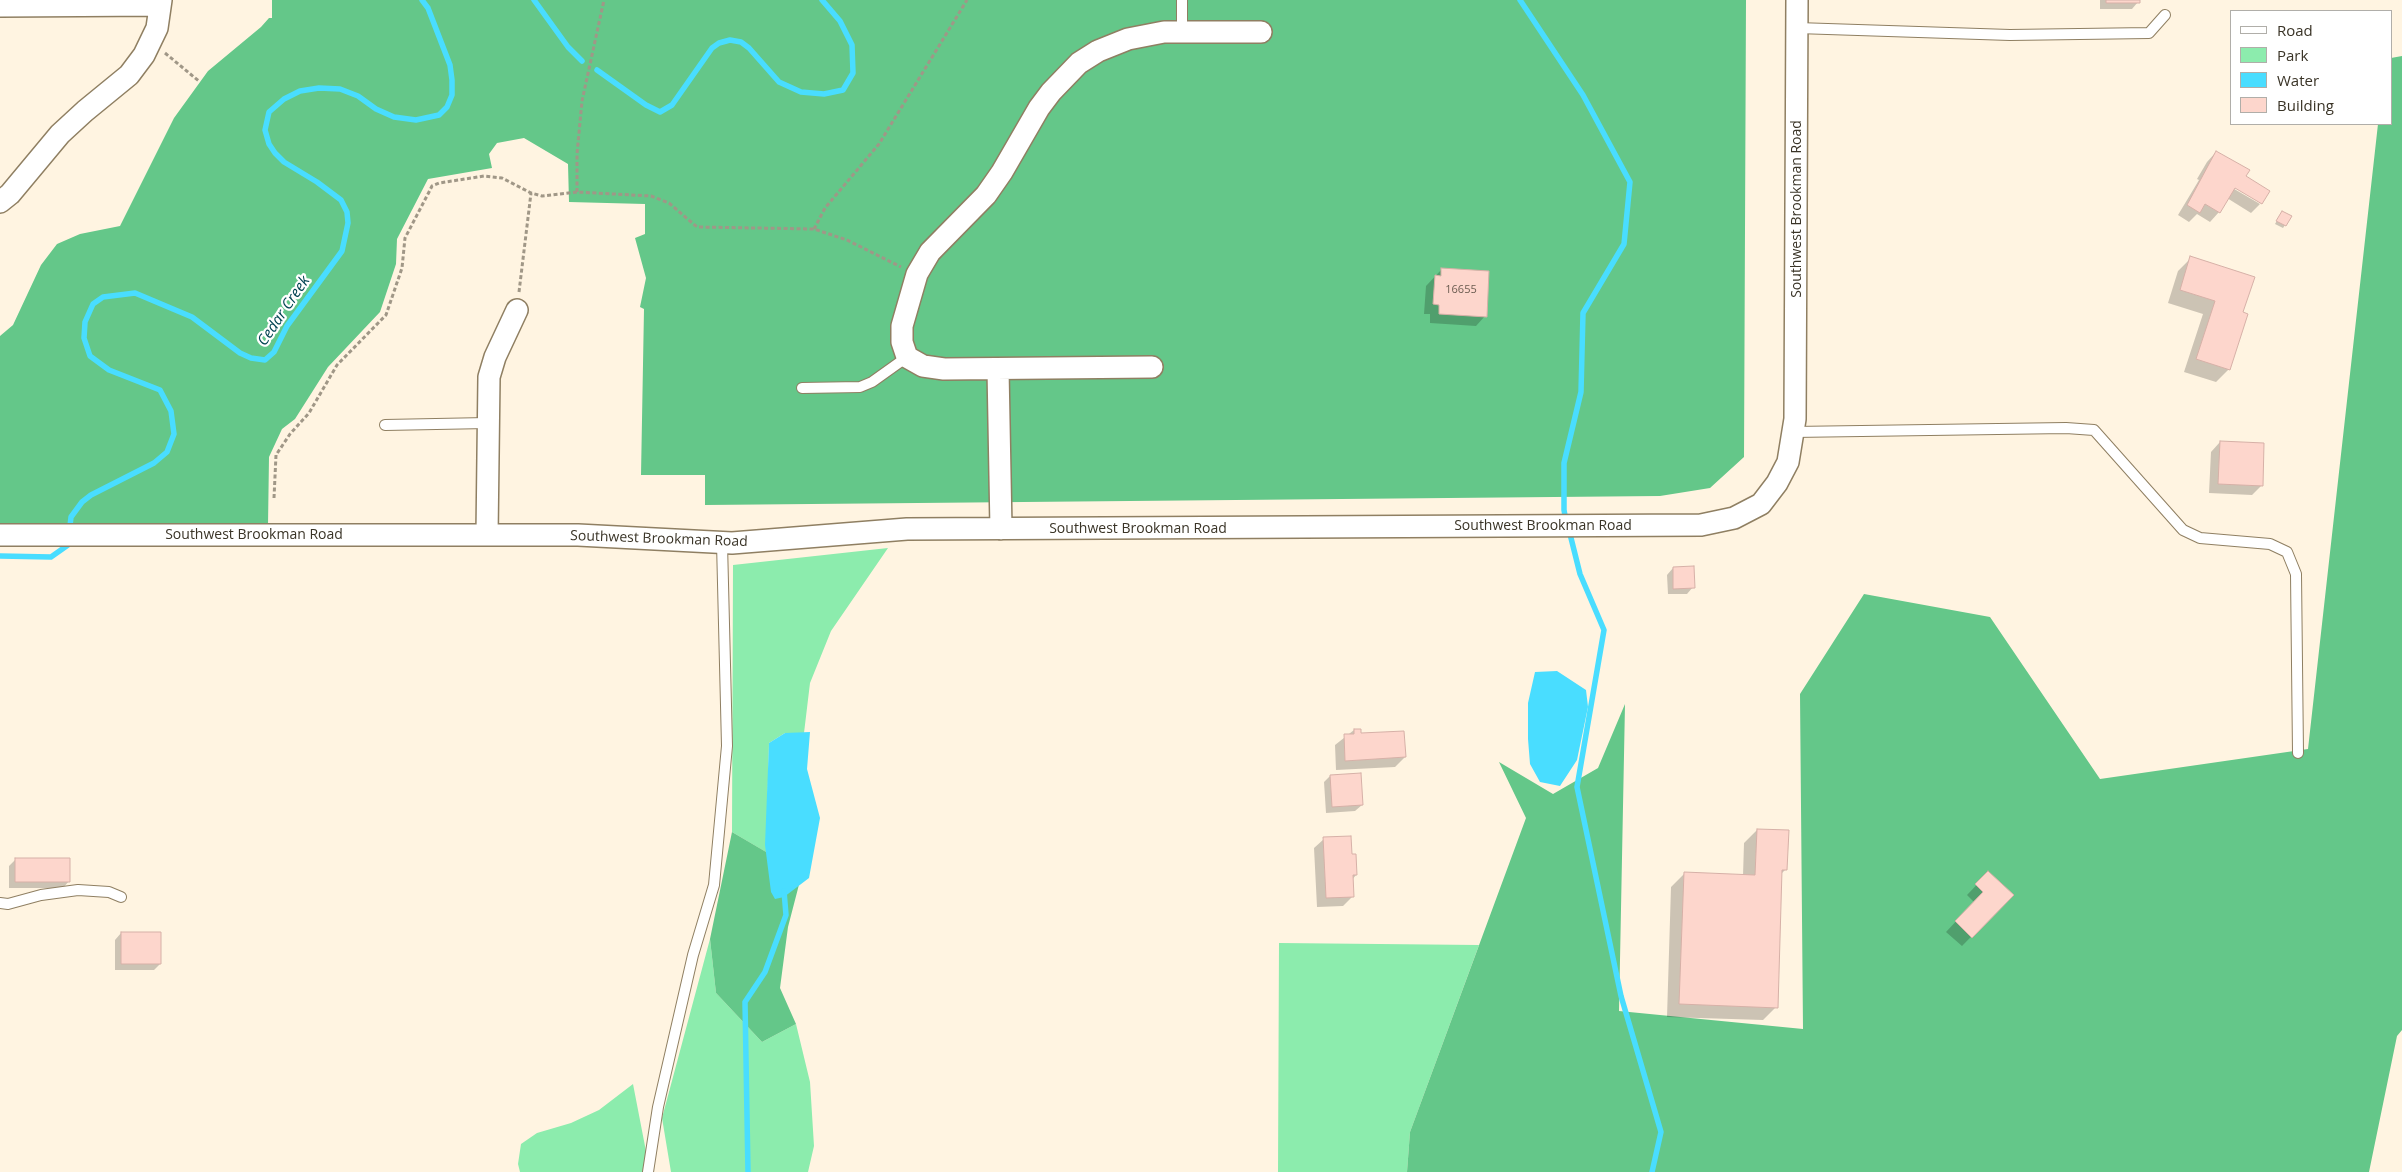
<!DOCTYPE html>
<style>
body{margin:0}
#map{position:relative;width:2402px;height:1172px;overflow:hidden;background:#fff4e1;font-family:"Open Sans",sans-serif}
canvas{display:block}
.legend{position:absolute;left:2230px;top:10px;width:162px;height:115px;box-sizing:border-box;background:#fff;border:1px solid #b0aea9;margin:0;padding:6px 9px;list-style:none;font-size:15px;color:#3a3427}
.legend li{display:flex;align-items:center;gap:10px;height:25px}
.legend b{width:25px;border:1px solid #b0aea9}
</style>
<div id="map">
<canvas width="2402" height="1172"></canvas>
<ul class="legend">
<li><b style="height:6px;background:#fff"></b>Road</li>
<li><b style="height:14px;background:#8cecad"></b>Park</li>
<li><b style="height:14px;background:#49ddff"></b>Water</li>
<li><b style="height:14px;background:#fdd6cc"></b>Building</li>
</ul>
</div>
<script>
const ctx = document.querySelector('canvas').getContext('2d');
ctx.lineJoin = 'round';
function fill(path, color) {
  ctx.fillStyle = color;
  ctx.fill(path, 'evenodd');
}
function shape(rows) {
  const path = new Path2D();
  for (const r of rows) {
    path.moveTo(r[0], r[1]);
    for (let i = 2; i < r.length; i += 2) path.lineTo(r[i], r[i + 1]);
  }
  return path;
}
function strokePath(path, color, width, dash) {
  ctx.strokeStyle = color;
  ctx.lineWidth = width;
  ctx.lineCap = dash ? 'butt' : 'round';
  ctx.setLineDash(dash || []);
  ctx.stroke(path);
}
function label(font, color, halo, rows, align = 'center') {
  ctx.font = font + ' "Open Sans",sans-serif';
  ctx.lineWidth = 4.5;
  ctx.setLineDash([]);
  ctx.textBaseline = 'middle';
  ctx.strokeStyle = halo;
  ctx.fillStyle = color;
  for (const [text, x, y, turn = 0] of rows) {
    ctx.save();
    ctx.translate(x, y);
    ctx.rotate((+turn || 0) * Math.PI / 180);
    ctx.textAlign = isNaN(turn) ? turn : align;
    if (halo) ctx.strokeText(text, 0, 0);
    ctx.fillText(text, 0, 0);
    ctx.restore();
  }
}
const green = shape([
 [888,548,831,631,810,683,804,733,785,733,769,743,766,852,732,832,733,565],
 [710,939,716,993,762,1042,796,1024,810,1082,814,1146,808,1172,671,1172,662,1118],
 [1279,943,1479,945,1410,1132,1407,1172,1278,1172],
 [633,1084,650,1172,520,1172,518,1164,521,1144,537,1133,571,1123,599,1110]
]);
const forest = shape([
 [272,0,1746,0,1744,457,1710,488,1660,496,705,505,705,475,641,475,644,309,640,307,646,278,635,238,645,234,645,204,569,202,568,164,524,138,497,143,489,154,492,168,428,179,397,239,396,264,380,312,328,367,295,419,282,429,269,457,268,525,0,524,0,336,13,325,41,265,57,244,80,234,120,226,174,118,208,71,261,27,269,18,272,18],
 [2402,56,2402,1030,2397,1036,2369,1172,1407,1172,1410,1132,1526,818,1499,762,1553,794,1598,768,1625,704,1619,1011,1803,1029,1800,694,1864,594,1990,617,2100,779,2308,749,2378,124,2391,124,2391,58],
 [732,832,802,873,788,927,780,988,796,1024,762,1042,716,993,710,939]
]);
const water = shape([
 [1557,671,1586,690,1588,707,1577,760,1560,786,1540,782,1530,764,1528,739,1528,703,1535,672],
 [810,732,807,769,820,818,809,878,784,897,775,899,771,892,765,845,769,743,785,733]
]);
const shadow = shape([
 [2100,0,2138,0,2138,2,2132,9,2100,9],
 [2216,152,2244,177,2268,191,2260,204,2260,201,2230,184,2229,186,2260,204,2251,213,2227,198,2219,212,2210,222,2197,214,2189,222,2178,215,2199,180,2197,179,2207,162],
 [2282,212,2285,225,2283,228,2275,224],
 [2191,258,2242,313,2229,369,2216,382,2184,372,2203,314,2168,303,2178,271],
 [1442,269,1485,316,1476,326,1430,323,1430,314,1424,314,1426,286],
 [2220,442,2262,485,2252,495,2209,493,2211,452],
 [1673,568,1693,587,1687,594,1668,594,1667,575],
 [1354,730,1360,734,1405,757,1395,767,1336,770,1335,745],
 [1330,776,1362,805,1355,811,1326,813,1324,782],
 [1757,830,1786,869,1781,874,1776,1007,1763,1020,1667,1017,1671,887,1684,874,1743,876,1744,843],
 [1324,839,1351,855,1356,875,1352,880,1352,897,1343,906,1317,907,1314,848],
 [15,860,69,881,63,888,9,888,9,866],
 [1988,873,2012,895,1962,946,1946,932,1974,902,1967,895],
 [121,933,160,964,154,970,115,970,115,940]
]);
const stream = shape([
 [534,0,568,47,582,61],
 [1520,0,1583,95,1630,182,1624,244,1583,313,1581,392,1564,463,1564,510,1566,521],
 [597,70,646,105,660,112,672,105,712,48,719,43,730,40,741,42,749,48,779,82,801,92,824,94,843,90,853,73,852,45,840,21,822,0],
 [70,526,71,517,82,502,91,495,154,463,167,452,174,434,171,411,160,390,109,370,90,356,84,338,85,322,93,304,103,297,135,293,192,317,240,353,251,358,265,360,274,352,287,326,342,251,348,223,347,212,341,200,317,182,284,162,275,153,269,144,265,130,269,112,284,99,300,91,319,88,340,89,358,96,376,109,394,117,416,120,439,115,447,107,452,95,452,80,450,65,428,8,422,0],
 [1569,530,1580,574,1604,630,1577,787,1621,996,1661,1132,1652,1172],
 [0,556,51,557,68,545],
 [748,1172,745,1002,765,972,786,915,784,891]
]);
const building = shape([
 [2106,0,2140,0,2140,3,2106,3,2106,0],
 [2216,151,2250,170,2246,176,2270,191,2262,204,2235,188,2220,213,2205,204,2200,213,2187,205,2216,151],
 [2282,211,2292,216,2286,226,2276,221,2282,211],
 [2190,256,2255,277,2243,312,2248,314,2230,370,2196,359,2215,301,2180,290,2190,256],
 [1441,268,1489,271,1487,317,1439,314,1439,305,1433,304,1435,275,1441,276,1441,268],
 [2220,441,2264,443,2263,486,2218,484,2220,441],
 [1694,566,1695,588,1673,589,1673,567,1694,566],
 [1354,729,1361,729,1361,733,1404,731,1406,757,1345,761,1344,734,1354,734,1354,729],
 [1361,773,1363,805,1332,807,1330,775,1361,773],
 [1757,829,1789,830,1787,870,1782,870,1778,1008,1679,1004,1684,872,1755,875,1757,829],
 [1351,836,1352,854,1356,854,1357,875,1353,875,1354,897,1326,898,1323,837,1351,836],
 [15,858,70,858,70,882,15,882,15,858],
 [1988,871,2014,895,1972,938,1955,921,1983,892,1975,884,1988,871],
 [121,932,161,932,161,964,121,964,121,932]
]);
const path = shape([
 [165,53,200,82],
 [577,192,577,154,582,101,604,0],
 [814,229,825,208,879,144,967,0],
 [519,292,531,193],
 [274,498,276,455,290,434,309,413,337,365,386,315,402,268,405,238,429,192,432,186,439,183,484,176,502,178,531,193,542,196,577,192,651,196,669,203,697,227,814,229,847,240,901,267]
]);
const service = shape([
 [1797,28,2010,35,2149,33,2165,15],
 [1182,32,1182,0],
 [802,388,860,387,872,382,907,357],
 [385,425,487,423],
 [1793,432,2066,428,2094,430,2183,530,2200,538,2270,544,2287,552,2296,574,2298,753],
 [0,903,8,904,41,895,78,890,109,892,121,897],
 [648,1172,658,1107,693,955,714,885,727,746,722,543]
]);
const minor = shape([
 [0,6,160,5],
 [0,202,10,194,60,134,85,111,129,75,144,55,157,28,161,0],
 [1152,367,944,369,923,366,907,357,902,342,902,326,917,274,930,252,986,195,1002,172,1039,108,1051,92,1079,63,1098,51,1128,39,1164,32,1261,32],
 [998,369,1001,529],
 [0,535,578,535,732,543,907,529,1701,525,1734,518,1761,504,1777,483,1788,462,1795,419,1797,0],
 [487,535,489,377,495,357,517,310]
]);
const numberNames = [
 ["16655",1461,290]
];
const streetNames = [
 ["Southwest Brookman Road",1797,209,-90],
 ["Southwest Brookman Road",1543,526],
 ["Southwest Brookman Road",1138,529],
 ["Southwest Brookman Road",254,535],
 ["Southwest Brookman Road",659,539,2]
];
const waterNames = [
 ["Cedar Creek",284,311,-56]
];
fill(green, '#8cecad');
fill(forest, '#64c789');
fill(water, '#49ddff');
fill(shadow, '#0003');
strokePath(stream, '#49ddff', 5.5);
fill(building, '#fdd6cc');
strokePath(building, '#d6b0a7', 1);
strokePath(service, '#8f7f62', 12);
strokePath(minor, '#8f7f62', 24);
strokePath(path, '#a09787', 3, [4, 2.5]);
strokePath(service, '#fff', 10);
strokePath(minor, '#fff', 21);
label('11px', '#6b5c50', null, numberNames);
label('14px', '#3a3427', '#fff', streetNames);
label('italic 15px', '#004351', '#fff', waterNames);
</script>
